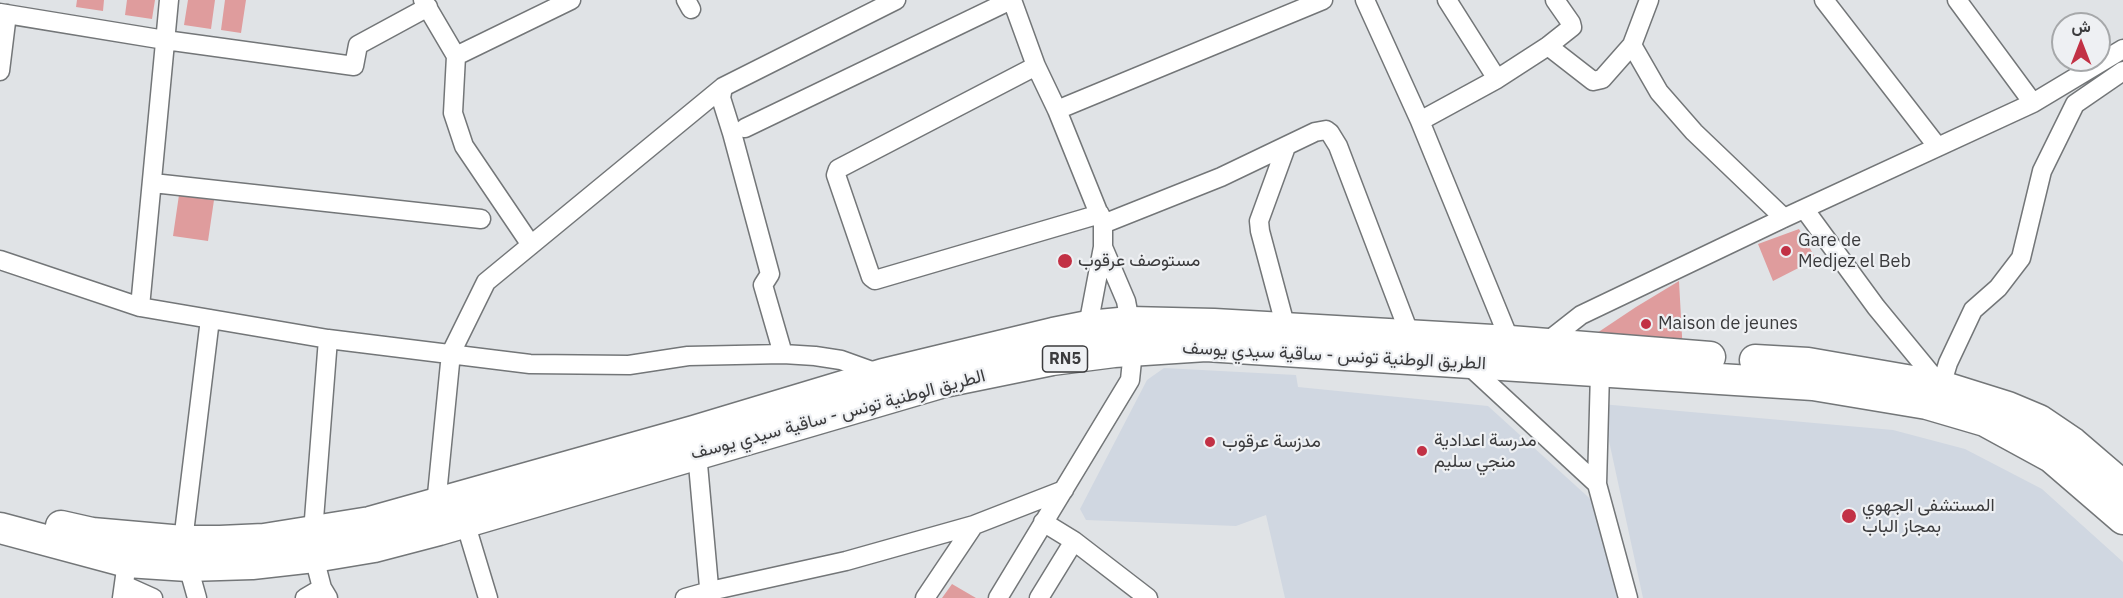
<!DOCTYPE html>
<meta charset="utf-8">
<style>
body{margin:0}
#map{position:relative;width:2123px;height:598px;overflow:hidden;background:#e0e3e6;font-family:"IBM Plex Sans",Vazirmatn,sans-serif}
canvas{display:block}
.north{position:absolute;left:2051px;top:12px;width:60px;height:60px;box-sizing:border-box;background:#eef0f3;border:2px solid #a6a8aa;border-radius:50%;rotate:0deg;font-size:16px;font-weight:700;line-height:24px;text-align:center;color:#3b3b3d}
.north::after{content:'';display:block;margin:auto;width:21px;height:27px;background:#c23145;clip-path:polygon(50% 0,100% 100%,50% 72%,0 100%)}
</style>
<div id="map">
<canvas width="2123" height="598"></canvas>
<div class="north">ش</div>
</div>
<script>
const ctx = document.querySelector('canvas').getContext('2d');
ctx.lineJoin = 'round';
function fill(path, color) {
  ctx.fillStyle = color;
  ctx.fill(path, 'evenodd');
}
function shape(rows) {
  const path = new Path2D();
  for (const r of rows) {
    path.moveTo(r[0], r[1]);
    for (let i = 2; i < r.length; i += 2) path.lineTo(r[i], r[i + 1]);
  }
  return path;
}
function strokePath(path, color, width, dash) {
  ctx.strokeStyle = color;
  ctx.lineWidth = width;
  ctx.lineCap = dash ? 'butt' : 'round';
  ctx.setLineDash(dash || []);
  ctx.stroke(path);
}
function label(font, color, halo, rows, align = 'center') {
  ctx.font = font + ' "IBM Plex Sans",Vazirmatn,sans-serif';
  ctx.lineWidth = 4.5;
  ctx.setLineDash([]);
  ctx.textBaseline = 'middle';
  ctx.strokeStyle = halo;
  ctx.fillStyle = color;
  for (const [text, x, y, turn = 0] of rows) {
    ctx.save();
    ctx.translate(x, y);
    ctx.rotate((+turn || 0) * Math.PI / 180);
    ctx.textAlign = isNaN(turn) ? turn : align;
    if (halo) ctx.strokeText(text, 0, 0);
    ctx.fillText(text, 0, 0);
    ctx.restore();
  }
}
const built = shape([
 [1164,368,1296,375,1298,387,1488,406,1597,505,1619,598,1285,598,1266,515,1236,526,1086,520,1080,509,1147,380],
 [1601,404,1893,430,1965,449,2042,489,2123,562,2123,598,1643,598]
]);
const building = shape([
 [77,0,104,0,103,11,76,7],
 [127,0,155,0,152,19,125,15],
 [188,0,215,0,211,29,184,25],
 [225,0,246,0,241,33,221,30],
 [179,195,214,200,208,241,173,236],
 [1799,229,1816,259,1773,281,1758,244],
 [1679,281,1683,354,1585,341,1636,307],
 [952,584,976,598,942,598]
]);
const minor = shape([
 [423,0,456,56,571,0],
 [686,0,691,9],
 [1012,0,1036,66,1057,110,1103,224,1103,247,1088,326],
 [1365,0,1420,121,1510,341],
 [1447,0,1497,79],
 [1649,0,1632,45,1659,92,1694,132,1784,218],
 [1824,0,1937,146],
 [1957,0,2033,103],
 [0,13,165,40,354,66,358,45,428,7],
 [1548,46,1593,81,1602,79,1632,45],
 [456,56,453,113,464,146,531,245],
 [1036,66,838,169,836,175,871,277,875,280,1100,214],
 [0,71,7,14],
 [723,87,721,98,732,133,770,274,763,285,783,354],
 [1057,110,1323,0],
 [1420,121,1497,79,1548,46,1572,27,1571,23,1555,0],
 [745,128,1011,0],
 [153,183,481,219],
 [1805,210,1876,307,1941,386],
 [1103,224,1221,177,1315,132,1326,130,1330,133,1338,146,1410,335],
 [1103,247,1126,301,1130,322],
 [0,260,140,307,328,339,530,364,629,365,688,356,783,354,815,356,841,360,880,374],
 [140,307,169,0],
 [1283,328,1283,317,1260,231,1259,221,1286,147],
 [1544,344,1581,315,1784,218,2033,103,2123,49],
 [1466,363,1597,484],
 [1600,372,1597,484,1628,598],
 [1941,386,1948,363,1973,310,1998,288,2021,258,2042,171,2075,104,2123,71],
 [697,453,710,598],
 [436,505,451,353,486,282,723,87,896,0],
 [465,522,488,598],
 [1043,522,1074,541,1148,598],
 [313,532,328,339],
 [183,541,210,319],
 [314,557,322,588,328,598],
 [188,566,197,598],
 [124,585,153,598],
 [122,598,127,562],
 [305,598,322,588],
 [685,598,710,591,846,561,974,525,1064,490],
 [925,598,974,525],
 [998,598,1130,380,1133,351],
 [1039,598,1074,541]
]);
const primary = shape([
 [1755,360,1808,363,1941,386,2008,407,2039,420,2073,443,2123,486],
 [61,526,92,533,183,541,220,541,264,539,370,522,694,431,883,374,1053,333,1088,326,1130,322,1214,324,1510,341,1710,357],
 [0,528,127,562,188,566,252,564,314,557,374,547,439,530,944,382,1052,360,1114,352,1206,346,1813,385,1927,404,1985,421,2051,457,2123,519]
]);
const markers = [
 [1786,251,6,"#c23145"],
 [1065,261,8,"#c23145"],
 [1646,324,6,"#c23145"],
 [1210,442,6,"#c23145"],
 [1422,451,6,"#c23145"],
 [1849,516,8,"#c23145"]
];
const shields = [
 [1065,359,45]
];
const shieldNames = [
 ["RN5",1065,359]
];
const poiNames = [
 ["Gare de",1798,241],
 ["Medjez el Beb",1798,262],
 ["مستوصف عرقوب",1078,261],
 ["Maison de jeunes",1658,324],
 ["مدرسة اعدادية",1434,441],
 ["منجي سليم",1434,462],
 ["مدزسة عرقوب",1222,442],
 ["المستشفى الجهوي",1862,506],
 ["بمجاز الباب",1862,527]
];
const streetNames = [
 ["الطريق الوطنية تونس - ساقية سيدي يوسف",1334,356,3],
 ["الطريق الوطنية تونس - ساقية سيدي يوسف",838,415,-15]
];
fill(built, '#d0d7e1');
fill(building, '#df9c9d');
strokePath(minor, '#737678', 21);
strokePath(primary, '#737678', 33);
strokePath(minor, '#fff', 18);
strokePath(primary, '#fff', 30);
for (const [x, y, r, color] of markers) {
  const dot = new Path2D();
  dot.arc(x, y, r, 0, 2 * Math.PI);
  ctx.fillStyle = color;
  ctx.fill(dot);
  strokePath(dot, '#eef0f3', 2);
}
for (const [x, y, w] of shields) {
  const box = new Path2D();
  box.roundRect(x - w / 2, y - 13, w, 26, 4.5);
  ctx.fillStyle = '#eef0f3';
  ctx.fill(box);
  strokePath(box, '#3b3b3d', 1.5);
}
label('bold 16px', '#3b3b3d', null, shieldNames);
label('18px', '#3b3b3d', '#eef0f3', poiNames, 'left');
label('18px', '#3b3b3d', '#eef0f3', streetNames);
</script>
